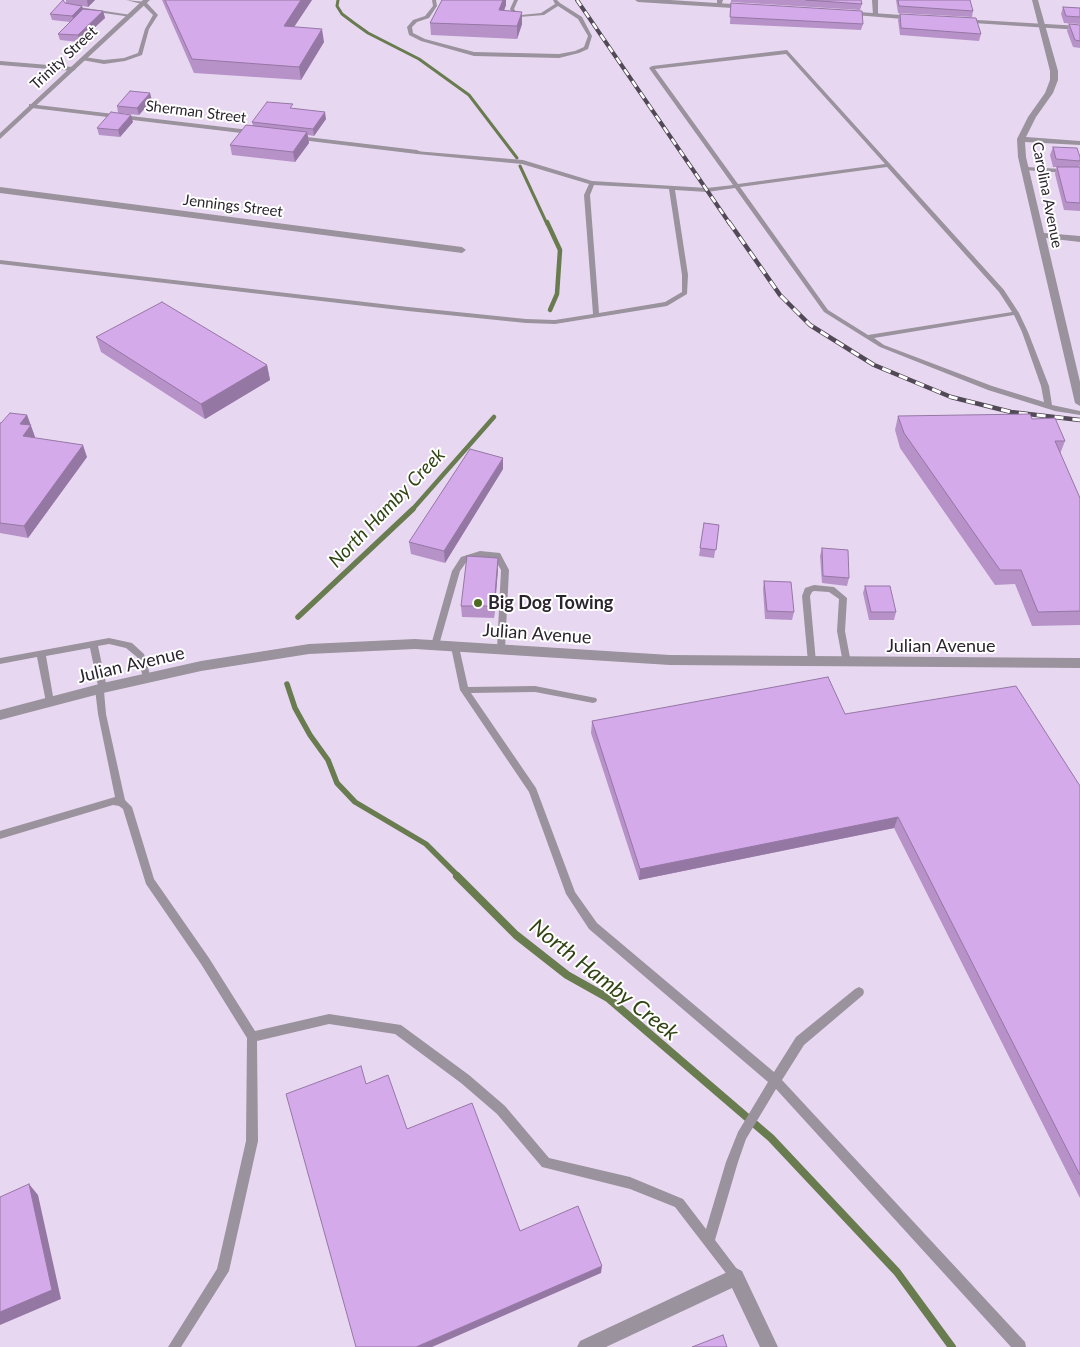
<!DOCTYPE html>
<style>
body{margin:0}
canvas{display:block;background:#e8d7f1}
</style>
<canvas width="1080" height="1347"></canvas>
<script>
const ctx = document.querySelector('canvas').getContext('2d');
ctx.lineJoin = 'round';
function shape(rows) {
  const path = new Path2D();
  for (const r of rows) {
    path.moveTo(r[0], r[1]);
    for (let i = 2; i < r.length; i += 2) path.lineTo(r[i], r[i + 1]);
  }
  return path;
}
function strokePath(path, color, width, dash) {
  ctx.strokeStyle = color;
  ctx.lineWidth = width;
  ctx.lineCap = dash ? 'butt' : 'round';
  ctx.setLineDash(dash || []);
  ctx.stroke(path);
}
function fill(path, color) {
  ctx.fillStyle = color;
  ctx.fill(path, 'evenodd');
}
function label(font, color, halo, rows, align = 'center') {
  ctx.font = font + ' Lato,sans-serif';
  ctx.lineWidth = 4;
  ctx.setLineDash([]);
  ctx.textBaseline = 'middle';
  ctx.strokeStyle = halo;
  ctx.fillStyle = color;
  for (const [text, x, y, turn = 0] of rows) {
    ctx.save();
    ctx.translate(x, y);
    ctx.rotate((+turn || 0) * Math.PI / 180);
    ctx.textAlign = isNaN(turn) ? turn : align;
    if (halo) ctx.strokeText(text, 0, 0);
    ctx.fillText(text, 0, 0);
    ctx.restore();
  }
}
const streamFar3 = shape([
 [338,0,337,6,342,14,354,23,368,33,419,59,469,95,517,158],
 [520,166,547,224]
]);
const streamFar2 = shape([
 [547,222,560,250,557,294,550,310],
 [412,510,494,417]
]);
const streamFar1 = shape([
 [298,617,413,509],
 [287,684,295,708,310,735,328,760,337,783,355,802,426,844,459,877]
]);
const stream = shape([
 [457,876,516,935,567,975,608,998,771,1138,897,1272,952,1347]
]);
const service = shape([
 [126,0,146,2,158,15,149,29,142,55,125,61,104,64,82,60,82,58,84,57,104,60,124,58,138,53,145,29,153,15,142,4,126,0],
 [432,0,436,0,437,6,429,18,417,22,412,27,413,33,425,39,474,52,559,54,575,51,584,47,588,36,578,19,558,6,544,15,519,17,513,15,510,9,514,0,518,0,514,9,517,13,521,15,541,13,555,4,553,0,557,0,560,3,582,17,592,36,588,49,579,53,559,58,474,56,421,41,409,35,407,27,413,20,425,16,433,6,432,0],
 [72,6,131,15,133,16,131,17,70,8,70,7,72,6],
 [787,50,1004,290,1019,313,1028,332,1049,386,1052,405,1080,411,1080,415,1055,411,988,390,880,347,824,312,735,188,707,192,675,190,688,275,687,294,667,306,555,324,526,323,408,311,0,264,0,260,408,307,526,319,555,320,593,314,584,195,589,184,522,164,417,154,415,153,415,151,523,160,592,181,707,188,733,185,649,68,652,66,787,50],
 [786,54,885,164,738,184,655,69,786,54],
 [887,167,999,292,1012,312,868,335,828,310,740,187,887,167],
 [594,185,669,189,682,275,682,292,665,302,599,313,590,195,594,185],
 [1014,315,1022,332,1041,386,1044,402,992,386,884,345,874,338,1014,315],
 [0,61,73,67,76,69,73,71,0,65,0,61],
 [1026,167,1080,170,1080,174,1024,170,1024,168,1026,167],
 [480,551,500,553,509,570,505,649,501,652,497,649,501,570,494,558,480,557,467,561,460,571,439,645,435,648,432,647,431,645,452,571,461,557,480,551],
 [814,585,834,587,847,598,845,631,851,663,850,665,847,666,843,663,837,631,839,599,829,592,814,591,812,592,810,596,816,662,812,665,808,662,802,596,805,588,814,585],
 [109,638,132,643,144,654,151,678,150,680,144,680,137,657,126,648,109,644,98,646,107,688,104,691,106,714,125,800,132,807,154,879,209,958,255,1031,329,1014,401,1025,469,1075,505,1106,549,1158,630,1177,683,1199,706,1229,726,1162,738,1132,768,1082,589,929,566,894,529,792,460,690,451,647,455,644,459,647,468,687,535,686,596,698,597,700,596,702,593,703,535,692,471,693,536,788,575,892,597,923,774,1072,796,1037,855,989,859,987,863,989,864,992,863,995,804,1045,782,1080,1025,1342,1026,1347,1011,1347,776,1089,746,1139,738,1162,715,1240,740,1273,742,1277,740,1281,736,1283,732,1281,675,1207,630,1189,542,1167,497,1114,461,1083,395,1034,329,1024,257,1041,258,1141,229,1271,181,1347,168,1347,217,1269,246,1141,247,1038,201,964,146,884,123,809,119,806,113,805,0,839,0,831,115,797,98,714,95,689,98,686,90,648,46,656,54,702,53,704,50,705,47,704,46,702,37,657,0,664,0,658,109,638]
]);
const minor = shape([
 [717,0,723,0,721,6,717,6,717,0],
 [872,0,878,0,878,16,873,15,872,0],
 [1032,0,1038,0,1058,71,1058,80,1053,93,1036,117,1026,137,1080,141,1080,145,1025,142,1026,157,1044,233,1080,236,1080,242,1046,238,1080,382,1080,406,1075,403,1018,157,1017,139,1028,117,1045,93,1050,80,1050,71,1032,0],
 [29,104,258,131,262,133,258,135,32,108,29,108,29,104],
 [290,135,417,150,421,152,417,154,293,139,289,137,290,135],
 [0,187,462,247,466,250,462,253,0,193,0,187],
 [736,1268,742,1271,778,1347,760,1347,732,1288,606,1347,577,1347,580,1341,736,1268]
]);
const tertiary = shape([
 [143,0,150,0,0,139,0,133,143,0],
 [635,0,670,0,748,5,751,7,748,9,638,2,635,0],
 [845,11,915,16,918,18,915,20,843,14,843,12,845,11],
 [960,19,1080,26,1080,30,958,22,957,21,960,19],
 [415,639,670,655,1080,658,1080,668,670,665,415,649,309,654,201,671,103,693,0,720,0,710,103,683,201,661,309,644,415,639]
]);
const railFar1 = shape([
 [577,0,730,224]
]);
const rail = shape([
 [729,222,780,295,810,325,874,365,951,397,1011,412,1080,420]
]);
const wall = shape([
 [66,0,95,0,88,7,82,6,83,10,103,11,105,18,79,42,60,40,58,34,70,22,52,20,50,14,65,3,66,3],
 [162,0,312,0,294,27,324,42,301,80,194,73],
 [442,0,506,0,506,5,504,11,522,24,517,39,431,35,430,23],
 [731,0,861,0,862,4,860,10,731,2],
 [896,0,970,0,973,11,972,17,898,13],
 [731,3,863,24,861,30,730,24],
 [1063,7,1080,8,1080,24,1064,23,1061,14],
 [900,14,981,34,979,41,900,35,898,20],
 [1069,24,1080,25,1080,48,1073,47,1067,31],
 [152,100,139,115,118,113,117,106],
 [293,108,326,119,314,136,308,135,309,143,295,162,232,155,230,145,253,126,252,122],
 [133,122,120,137,99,135,97,128],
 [1053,147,1080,157,1080,165,1079,167,1080,167,1080,211,1064,210,1055,174,1057,167,1053,167,1050,155],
 [96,337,267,365,270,380,205,419,101,352],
 [27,415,35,437,35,438,87,457,28,538,0,533,0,423],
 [898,416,1032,419,1065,441,1060,454,1080,498,1080,625,1032,626,1015,584,995,585,900,448,895,430],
 [503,469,445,563,411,554,409,542],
 [704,523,719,525,714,558,699,556],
 [822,548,849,578,847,586,822,583,820,556],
 [498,569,494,618,462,617,461,606],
 [764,581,794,612,792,620,765,619,763,589],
 [865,586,896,612,894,620,869,620,863,593],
 [845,714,1080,786,1080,1198,894,828,639,880,591,733,592,721]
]);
const shadedWall = shape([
 [87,0,95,0,88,7],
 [301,0,312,0,286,39,284,26],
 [503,0,506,0,506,5,499,23,499,10],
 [82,6,84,12,74,22,72,16],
 [103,11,105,18,79,42,78,35],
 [522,12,522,24,517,39,517,26],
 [322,29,324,42,301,80,299,67],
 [150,93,152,100,139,115,137,108],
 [325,112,326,119,314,136,313,129],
 [131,115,133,122,120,137,118,130],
 [307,132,309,143,295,162,293,152],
 [267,365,270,380,205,419,201,404],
 [27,415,35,437,27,447,23,436,20,424],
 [83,445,87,457,28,538,24,526],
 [503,458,503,469,445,563,444,551],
 [498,558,498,569,494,618,494,606],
 [898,817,894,828,639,880,640,869],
 [29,1184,38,1195,61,1299,0,1325,0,1312],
 [602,1266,601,1273,432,1347,416,1347]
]);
const building = shape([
 [63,0,65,3,82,6,72,16,50,14,63,0],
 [165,0,301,0,284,26,322,29,299,67,192,59,165,0],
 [442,0,503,0,499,10,522,12,517,26,430,23,442,0],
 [806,0,861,0,862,4,806,0],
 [898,0,970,0,973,11,899,6,898,0],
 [731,3,862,11,863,24,730,17,731,3],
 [1063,7,1080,8,1080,17,1066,16,1063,7],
 [83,9,103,11,78,35,58,34,83,9],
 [900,14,976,18,981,34,901,28,900,14],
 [1069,24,1080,25,1080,41,1075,40,1069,24],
 [130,91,150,93,137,108,117,106,130,91],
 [267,102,293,104,290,108,325,112,313,129,252,122,267,102],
 [111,112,131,115,118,130,97,128,111,112],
 [246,125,307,132,293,152,230,145,246,125],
 [1053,147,1077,148,1080,157,1080,161,1056,159,1053,147],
 [1057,167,1080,167,1080,203,1066,202,1057,167],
 [162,302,267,365,201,404,96,337,162,302],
 [10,413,27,415,20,424,31,425,23,436,83,445,24,526,0,523,0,423,1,423,10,413],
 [1030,414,1032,419,1055,418,1065,441,1055,441,1080,498,1080,611,1038,612,1021,570,1000,570,904,433,898,416,1030,414],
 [470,449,503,458,444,551,409,542,470,449],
 [704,523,719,525,716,550,700,548,704,523],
 [822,548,848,550,849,578,823,576,822,548],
 [467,556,498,558,494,606,461,606,467,556],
 [764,581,791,582,794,612,767,611,764,581],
 [865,586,890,586,896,612,871,612,865,586],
 [828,677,845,714,1016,686,1080,786,1080,1175,898,817,640,869,592,721,828,677],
 [361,1066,366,1084,388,1075,407,1129,472,1103,520,1231,578,1206,602,1266,416,1347,356,1347,286,1094,361,1066],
 [29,1184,52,1290,0,1312,0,1197,29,1184],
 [723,1335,727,1347,692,1347,723,1335]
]);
const markers = [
 [478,603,5,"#4c6a20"]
];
const farStreetnames = [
 ["Trinity Street",64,58,-43],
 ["Sherman Street",196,112,7],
 ["Carolina Avenue",1047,195,79],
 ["Jennings Street",233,206,7]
];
const poiNames = [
 ["Big Dog Towing",488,603]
];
const streetNames = [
 ["Julian Avenue",537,634,4],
 ["Julian Avenue",941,646],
 ["Julian Avenue",131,665,-13]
];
const waterNames = [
 ["North Hamby Creek",387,508,-46]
];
const nearWaternames = [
 ["North Hamby Creek",604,980,38]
];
strokePath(streamFar3, '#697c50', 3);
strokePath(streamFar2, '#697c50', 4.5);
strokePath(streamFar1, '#697c50', 5.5);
strokePath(stream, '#697c50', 8);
fill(service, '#9a929d');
fill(minor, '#9a929d');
fill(tertiary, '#9a929d');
strokePath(railFar1, '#524956', 4);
strokePath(rail, '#524956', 4.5);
strokePath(railFar1, '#fff', 2.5, [7]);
strokePath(rail, '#fff', 3, [9]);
fill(wall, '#b792c9');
fill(shadedWall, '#9577a4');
fill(building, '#d5aaea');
strokePath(building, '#9577a4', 1);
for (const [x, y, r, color] of markers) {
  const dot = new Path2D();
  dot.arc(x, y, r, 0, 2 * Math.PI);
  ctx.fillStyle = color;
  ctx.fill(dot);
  strokePath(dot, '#fff', 2);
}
label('15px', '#2b242e', '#fff', farStreetnames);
label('bold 18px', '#2b242e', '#fff', poiNames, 'left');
label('18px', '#2b242e', '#fff', streetNames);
label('italic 19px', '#304413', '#fff', waterNames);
label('italic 22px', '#304413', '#fff', nearWaternames);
</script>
